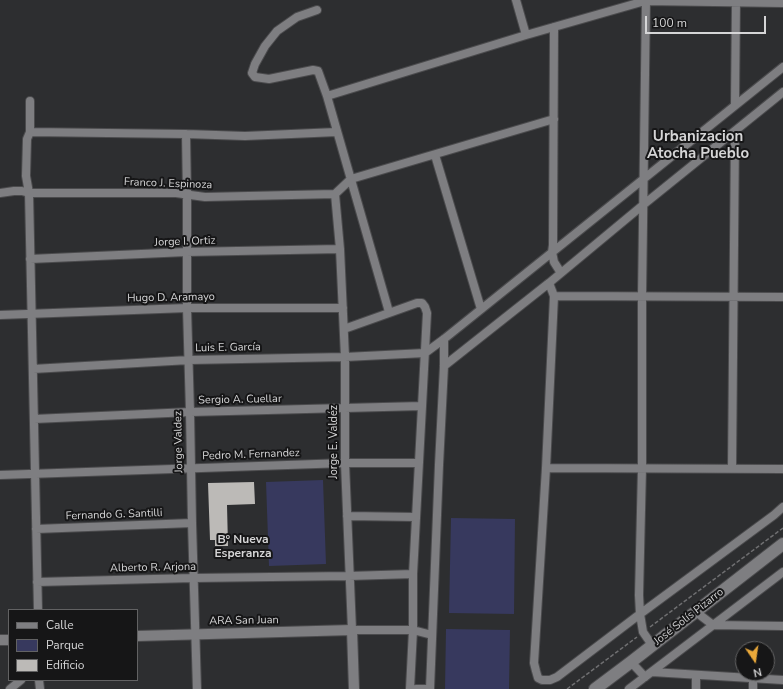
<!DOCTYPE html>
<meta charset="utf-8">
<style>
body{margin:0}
#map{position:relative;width:783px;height:689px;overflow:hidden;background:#2d2e30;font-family:"Nunito Sans",sans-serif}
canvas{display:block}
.legend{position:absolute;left:8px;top:609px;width:130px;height:72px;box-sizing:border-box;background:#161617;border:1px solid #626263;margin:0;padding:5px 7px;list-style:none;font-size:12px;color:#d5d5d6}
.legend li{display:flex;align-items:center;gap:8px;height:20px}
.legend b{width:20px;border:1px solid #626263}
.north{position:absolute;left:735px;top:641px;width:40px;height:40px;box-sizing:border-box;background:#161617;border:1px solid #626263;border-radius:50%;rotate:167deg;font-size:11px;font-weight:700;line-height:16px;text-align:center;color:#d5d5d6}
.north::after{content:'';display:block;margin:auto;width:14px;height:18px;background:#eba93a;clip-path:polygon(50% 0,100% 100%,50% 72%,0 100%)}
.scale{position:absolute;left:645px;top:16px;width:121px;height:18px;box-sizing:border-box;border:2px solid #d5d5d6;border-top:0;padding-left:5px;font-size:12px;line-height:14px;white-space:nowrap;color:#d5d5d6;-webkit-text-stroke:3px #161617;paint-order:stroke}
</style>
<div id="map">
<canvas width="783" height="689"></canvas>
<ul class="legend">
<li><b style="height:5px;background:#7e7e81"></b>Calle</li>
<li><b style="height:11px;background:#37395e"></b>Parque</li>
<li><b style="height:11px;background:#bcbab7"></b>Edificio</li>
</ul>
<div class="north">N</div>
<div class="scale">100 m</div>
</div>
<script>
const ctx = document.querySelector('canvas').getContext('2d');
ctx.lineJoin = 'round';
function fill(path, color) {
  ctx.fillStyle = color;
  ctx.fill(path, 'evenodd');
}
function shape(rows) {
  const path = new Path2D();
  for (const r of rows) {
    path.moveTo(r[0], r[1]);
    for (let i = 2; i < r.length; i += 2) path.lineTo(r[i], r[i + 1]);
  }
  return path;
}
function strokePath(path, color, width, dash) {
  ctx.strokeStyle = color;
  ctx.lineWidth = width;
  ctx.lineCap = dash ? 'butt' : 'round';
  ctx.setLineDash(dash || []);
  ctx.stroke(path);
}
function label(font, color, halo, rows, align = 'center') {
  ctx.font = font + ' "Nunito Sans",sans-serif';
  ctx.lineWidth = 4;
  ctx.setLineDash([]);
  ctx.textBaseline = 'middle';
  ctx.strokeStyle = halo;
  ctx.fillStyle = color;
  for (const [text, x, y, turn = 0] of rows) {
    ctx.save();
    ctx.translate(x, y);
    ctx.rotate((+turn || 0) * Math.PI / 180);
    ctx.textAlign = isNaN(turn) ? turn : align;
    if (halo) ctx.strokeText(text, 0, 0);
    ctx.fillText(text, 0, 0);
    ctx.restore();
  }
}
const green = shape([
 [323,480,326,564,269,566,266,482],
 [451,518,515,519,514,614,449,613],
 [446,629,510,630,509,689,445,689]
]);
const building = shape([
 [254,482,255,504,227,505,228,546,215,546,215,540,210,540,208,483]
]);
const path = shape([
 [650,627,783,528],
 [567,689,637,637]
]);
const minor = shape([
 [516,0,526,35],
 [646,0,642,297,642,468,639,595,640,614,643,632,652,645],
 [317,10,297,17,277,31,265,46,255,64,252,73,255,77,269,79,313,70,318,71,327,96],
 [554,27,553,245,552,252,554,262,561,273],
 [30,101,30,132,27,139,26,176,29,193,38,610],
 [735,105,736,0],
 [30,132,186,134,245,136,337,132],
 [186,134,187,195,187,308,190,412,192,523,197,689],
 [435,155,481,309],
 [0,193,14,191,22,191,29,193,176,193,205,197,335,194],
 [335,194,340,249,345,357,345,463,352,630,413,630,432,635],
 [335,194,351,179,554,119],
 [30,259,186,252,340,249],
 [549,283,554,296,546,468,534,663,536,671,538,678,542,680,550,680,557,677,640,614,774,515,783,507],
 [554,296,783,297],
 [389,312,327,96,526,35,645,1,783,3],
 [0,315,187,308,343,308],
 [344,329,417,303,422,303,425,307,427,313,413,574,413,630,410,689],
 [444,366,549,283,643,205,783,92],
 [33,369,189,360,345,357,425,353,444,339,783,67],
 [34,419,190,412,422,406],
 [546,468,783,469],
 [732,469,735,132],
 [0,475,345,463,419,463],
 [347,516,416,517],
 [36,529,192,523],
 [37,582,193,578,349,576,413,574],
 [696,612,713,625,783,626],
 [631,662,645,677],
 [652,672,783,680],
 [39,680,40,689],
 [10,689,21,680],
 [416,689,430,689],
 [430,689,439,465,444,366,444,339],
 [629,689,783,572],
 [696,689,696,675],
 [753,689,753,678]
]);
const tertiary = shape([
 [137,636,352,630,354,689],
 [0,640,9,640]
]);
const secondary = shape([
 [595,689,631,662,783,544]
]);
const streetNames = [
 ["Franco J. Espinoza",168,184,2],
 ["Jorge I. Ortiz",185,242,-2],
 ["Hugo D. Aramayo",171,298,-1],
 ["Luis E. García",228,348,-1],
 ["Sergio A. Cuellar",240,400,-1],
 ["Jorge Valdez",179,442,-91],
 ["Jorge E. Valdéz",334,442,-90],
 ["Pedro M. Fernandez",251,455,-2],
 ["Fernando G. Santilli",114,515,-2],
 ["Alberto R. Arjona",153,568,-1],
 ["José Solís Pizarro",689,617,-38],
 ["ARA San Juan",244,621,-1]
];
const neighbourhoodNames = [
 ["Bº Nueva",243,540],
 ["Esperanza",243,554]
];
const districtNames = [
 ["Urbanizacion",698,137],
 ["Atocha Pueblo",698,154]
];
fill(green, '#37395e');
fill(building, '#bcbab7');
strokePath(minor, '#4b4b4d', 10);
strokePath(tertiary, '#4b4b4d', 12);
strokePath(secondary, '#4b4b4d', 14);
strokePath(path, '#6f6f71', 1.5, [4, 2]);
strokePath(minor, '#7e7e81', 8);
strokePath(tertiary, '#7e7e81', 10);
strokePath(secondary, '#7e7e81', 12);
label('11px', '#d5d5d6', '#161617', streetNames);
label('bold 12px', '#d5d5d6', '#161617', neighbourhoodNames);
label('bold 15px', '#d5d5d6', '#161617', districtNames);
</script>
